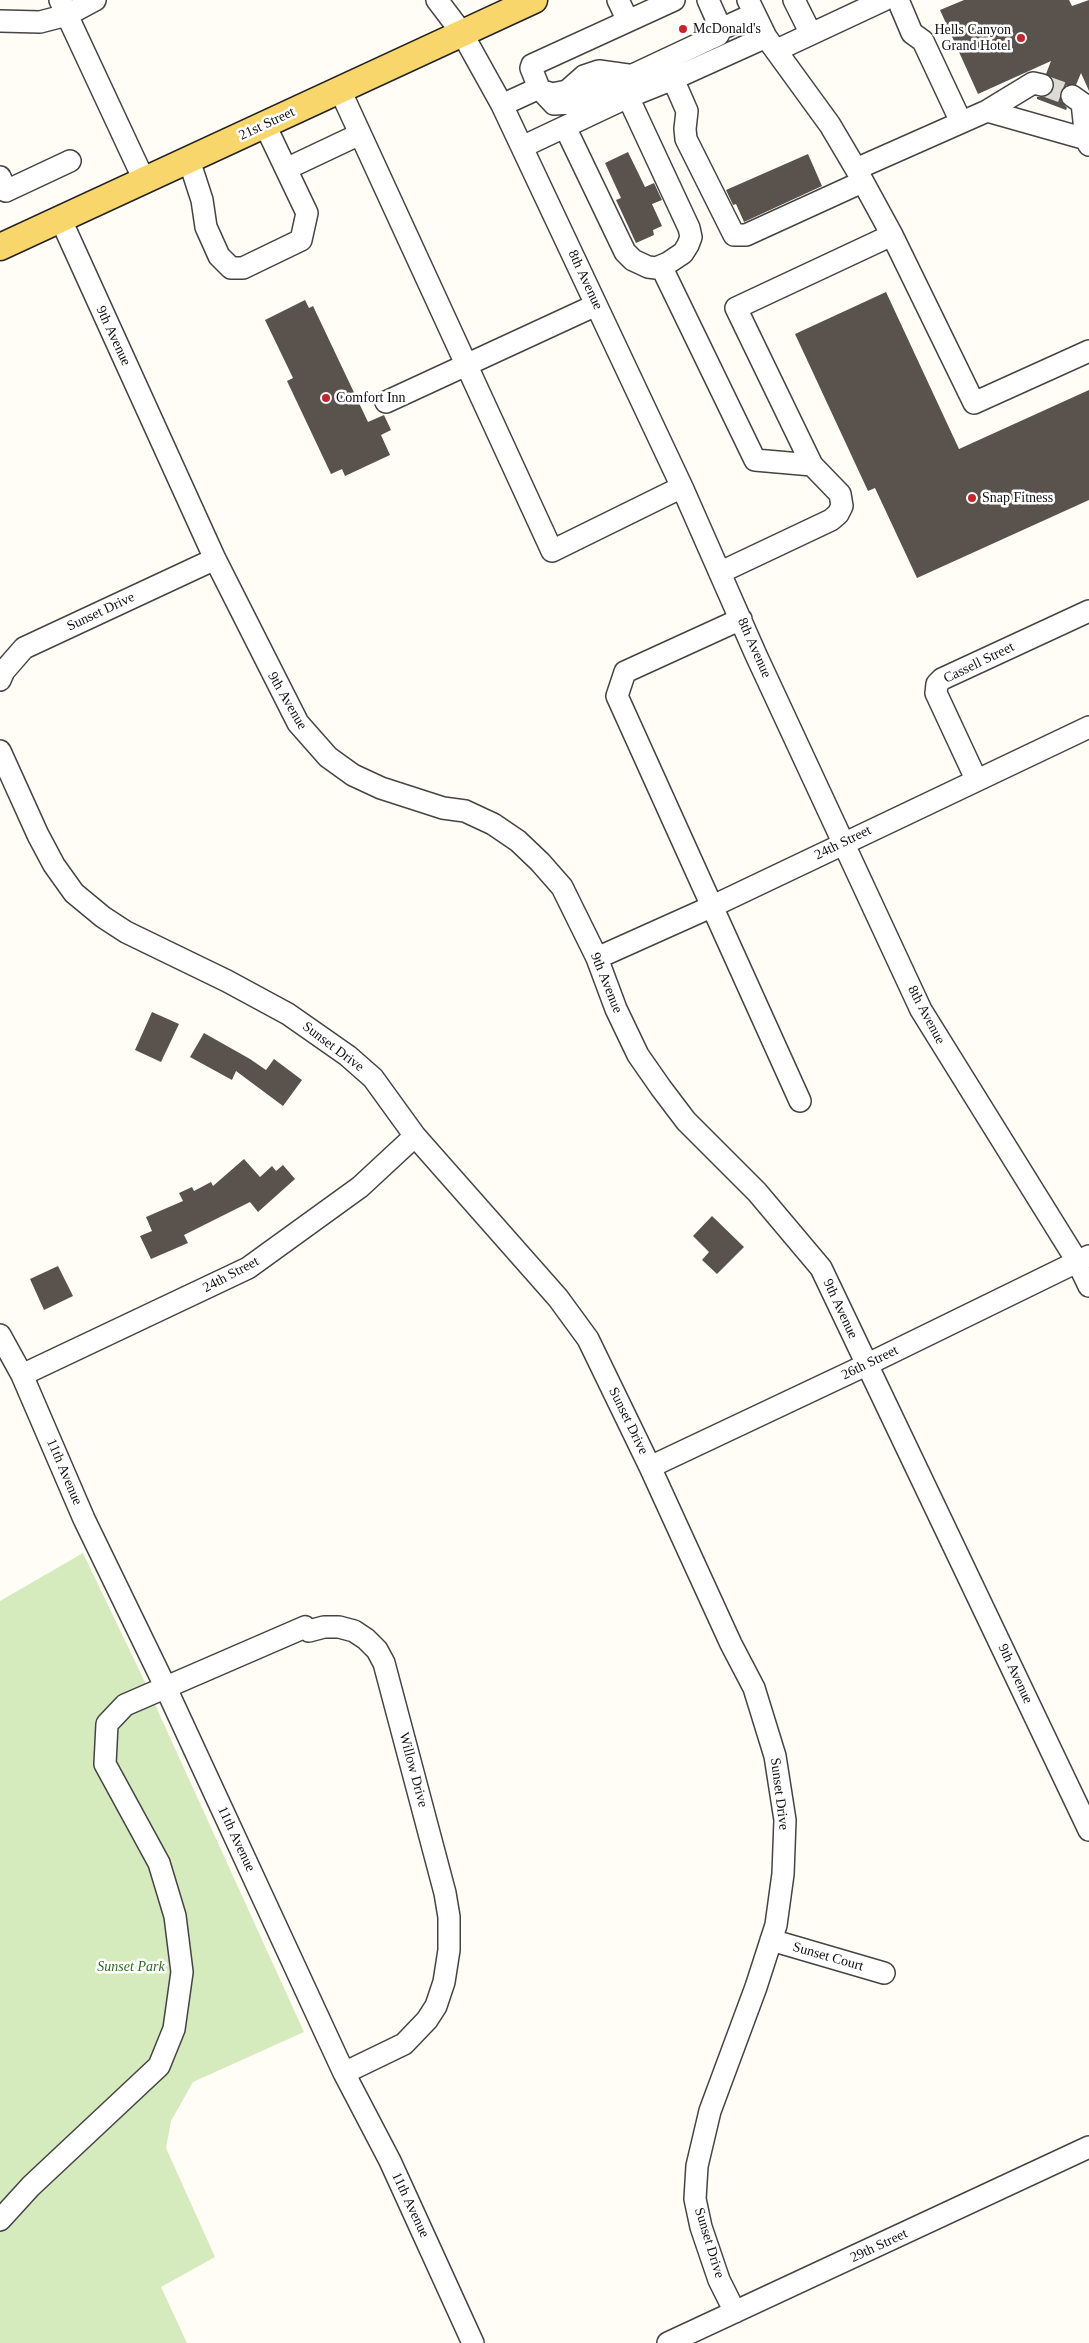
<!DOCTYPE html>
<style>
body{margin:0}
canvas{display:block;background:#fffdf5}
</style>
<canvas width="1089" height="2343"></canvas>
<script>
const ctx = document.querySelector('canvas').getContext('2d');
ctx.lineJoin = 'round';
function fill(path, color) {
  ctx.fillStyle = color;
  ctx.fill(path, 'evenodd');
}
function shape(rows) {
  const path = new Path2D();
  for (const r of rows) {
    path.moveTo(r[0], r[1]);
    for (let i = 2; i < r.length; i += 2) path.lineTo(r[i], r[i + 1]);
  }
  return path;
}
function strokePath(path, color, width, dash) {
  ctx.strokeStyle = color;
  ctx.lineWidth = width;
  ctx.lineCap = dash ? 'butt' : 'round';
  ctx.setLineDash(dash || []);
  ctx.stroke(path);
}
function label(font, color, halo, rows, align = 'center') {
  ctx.font = font + ' Georgia,serif';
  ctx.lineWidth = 5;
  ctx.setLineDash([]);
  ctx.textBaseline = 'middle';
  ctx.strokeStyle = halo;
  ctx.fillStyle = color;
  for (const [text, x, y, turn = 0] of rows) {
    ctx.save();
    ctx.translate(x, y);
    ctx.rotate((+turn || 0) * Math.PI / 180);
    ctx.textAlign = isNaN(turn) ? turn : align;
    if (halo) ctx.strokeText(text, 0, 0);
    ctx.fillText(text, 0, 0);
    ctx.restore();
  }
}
const green = shape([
 [83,1553,142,1676,304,2032,193,2082,171,2121,166,2148,215,2257,161,2287,187,2343,0,2343,0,1601]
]);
const building = shape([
 [964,0,1069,0,1072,6,1089,0,1089,91,1081,73,1076,85,1067,85,1062,89,1061,101,1067,108,1066,110,1037,99,1037,97,1046,97,1054,88,1054,81,1046,74,1051,61,978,94,940,10],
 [628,152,645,187,654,183,662,200,652,204,662,226,653,230,654,235,636,243,616,200,621,198,605,163],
 [808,154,822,186,744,222,736,204,733,205,726,190],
 [886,292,959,449,1089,390,1089,500,917,578,875,488,868,491,795,334],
 [305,300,309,308,313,306,368,422,384,415,391,430,381,435,390,455,345,476,342,469,331,474,287,381,293,378,265,320],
 [152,1012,179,1024,161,1062,135,1050],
 [204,1033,250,1059,266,1070,274,1059,302,1080,283,1106,236,1071,232,1080,190,1057],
 [244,1159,260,1177,272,1166,276,1171,283,1165,295,1179,258,1212,250,1202,184,1235,188,1243,151,1259,140,1236,152,1231,146,1217,183,1201,179,1193,192,1187,194,1191,211,1182,213,1186],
 [712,1216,744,1247,717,1274,702,1260,709,1252,693,1236],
 [58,1266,73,1296,44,1310,30,1279]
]);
const minorTunnel = shape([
 [1042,85,1072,96]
]);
const minor = shape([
 [60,0,144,180],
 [437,0,462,33,502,105,682,487,756,655,921,1010,1077,1261,1089,1286],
 [618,0,628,21],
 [708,0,721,29,754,14],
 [748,0,766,37,830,125,856,169,892,235,974,403,1089,351],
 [794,0,811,34],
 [898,0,912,33,923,41,961,122],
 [0,21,40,22,67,15,95,0],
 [777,50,884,0],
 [673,79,687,111,685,129,686,139,734,235,746,235,862,182],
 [539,88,554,104,573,103,718,35,721,29],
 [340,90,552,551,682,487],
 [546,92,552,94,567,91,584,76,599,71,635,76],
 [1072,96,1082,103,1086,139],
 [502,105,539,88,531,68,532,65,674,0],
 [987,111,1033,83,1042,85],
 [565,127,625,252,633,260,648,267,656,268,668,263,683,253,688,245,691,237,689,228,628,97],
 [522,147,628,97,673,79,766,37],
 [189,160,202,200,206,227,219,256,231,268,243,268,301,240,307,213,265,125],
 [286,169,360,134],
 [856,169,987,111,1086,139,1089,145],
 [0,177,6,191,70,161],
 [61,220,215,559,298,723,328,757,353,775,381,788,443,808,465,811,493,824,518,841,540,862,562,887,597,958,616,1009,638,1055,661,1088,686,1121,757,1192,821,1268,1089,1830],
 [661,266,755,460,812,465],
 [386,402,596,305],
 [721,572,831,520,838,514,842,506,840,494,812,465,736,308,892,235],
 [741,619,625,672,617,696,800,1101],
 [0,680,4,671,24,648,215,559],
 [0,751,38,835,54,865,74,893,103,917,126,932,227,981,288,1014,348,1056,373,1078,415,1136,558,1298,588,1339,650,1467,731,1644,754,1688,775,1756,785,1820,783,1874,776,1925,756,1987,710,2111,697,2166,695,2199,701,2227,719,2280,735,2312],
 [976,779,936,693,937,684,942,679,1089,611],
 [597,958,713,906,1089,727],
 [0,1335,22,1375,84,1519,165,1686,344,2073,390,2161,473,2343],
 [22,1375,248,1268,360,1187,415,1136],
 [650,1467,866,1365,1089,1256],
 [771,1940,884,1973],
 [0,2220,31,2186,159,2066,174,2029,182,1972,175,1916,159,1863,105,1764,107,1724,125,1705,305,1627,309,1631,324,1627,339,1627,354,1631,366,1639,377,1650,384,1663,445,1893,449,1917,449,1950,444,1982,436,2006,427,2020,404,2044,344,2073],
 [668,2343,1089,2147]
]);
const major = shape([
 [0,247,534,0]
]);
const markers = [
 [683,29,5,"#c4262e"],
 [1021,38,5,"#c4262e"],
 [326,398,5,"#c4262e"],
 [972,498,5,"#c4262e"]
];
const poiNames = [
 ["McDonald's",693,29],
 ["Hells Canyon",1011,30,"right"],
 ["Grand Hotel",1011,46,"right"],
 ["Comfort Inn",336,398],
 ["Snap Fitness",982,498]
];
const streetNames = [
 ["21st Street",267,124,-25],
 ["8th Avenue",585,280,65],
 ["9th Avenue",113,336,65],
 ["Sunset Drive",101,612,-25],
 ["8th Avenue",754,648,66],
 ["Cassell Street",979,663,-26],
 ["9th Avenue",287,701,60],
 ["24th Street",843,843,-26],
 ["9th Avenue",606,983,68],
 ["8th Avenue",926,1015,62],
 ["Sunset Drive",333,1047,37],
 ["24th Street",231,1275,-28],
 ["9th Avenue",840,1309,65],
 ["26th Street",870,1363,-26],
 ["Sunset Drive",628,1421,64],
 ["11th Avenue",64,1472,67],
 ["9th Avenue",1015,1674,65],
 ["Willow Drive",413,1770,75],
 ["Sunset Drive",779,1794,83],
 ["11th Avenue",236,1839,65],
 ["Sunset Court",828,1957,16],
 ["11th Avenue",410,2205,65],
 ["Sunset Drive",709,2243,73],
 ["29th Street",879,2246,-25]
];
const parkNames = [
 ["Sunset Park",131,1967]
];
fill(green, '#d5ebbd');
fill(building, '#5a524d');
strokePath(minorTunnel, '#dbdad3', 21, [21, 11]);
strokePath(minor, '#444', 24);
strokePath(major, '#222', 29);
strokePath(minor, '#fff', 21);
strokePath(major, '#f9d66b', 26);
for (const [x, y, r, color] of markers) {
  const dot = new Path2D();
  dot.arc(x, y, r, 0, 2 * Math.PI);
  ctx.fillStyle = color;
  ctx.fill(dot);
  strokePath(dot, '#fff', 2);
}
label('14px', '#111', '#fff', poiNames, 'left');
label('14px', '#111', '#fff', streetNames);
label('italic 14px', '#2f6b1f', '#fff', parkNames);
</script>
